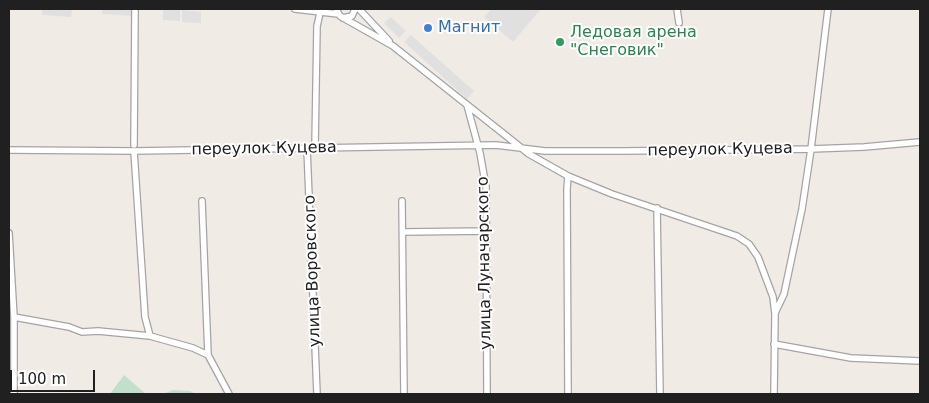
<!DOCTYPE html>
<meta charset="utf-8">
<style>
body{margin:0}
#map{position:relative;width:929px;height:403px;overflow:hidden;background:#f1ebe6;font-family:"DejaVu Sans",sans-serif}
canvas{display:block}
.frame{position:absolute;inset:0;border:10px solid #202020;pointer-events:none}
.scale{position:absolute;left:10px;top:370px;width:85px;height:22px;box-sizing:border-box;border:2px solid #202020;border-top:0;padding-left:6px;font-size:15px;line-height:18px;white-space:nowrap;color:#202020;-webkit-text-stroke:4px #fff;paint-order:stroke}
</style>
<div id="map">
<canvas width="929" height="403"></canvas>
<div class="frame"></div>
<div class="scale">100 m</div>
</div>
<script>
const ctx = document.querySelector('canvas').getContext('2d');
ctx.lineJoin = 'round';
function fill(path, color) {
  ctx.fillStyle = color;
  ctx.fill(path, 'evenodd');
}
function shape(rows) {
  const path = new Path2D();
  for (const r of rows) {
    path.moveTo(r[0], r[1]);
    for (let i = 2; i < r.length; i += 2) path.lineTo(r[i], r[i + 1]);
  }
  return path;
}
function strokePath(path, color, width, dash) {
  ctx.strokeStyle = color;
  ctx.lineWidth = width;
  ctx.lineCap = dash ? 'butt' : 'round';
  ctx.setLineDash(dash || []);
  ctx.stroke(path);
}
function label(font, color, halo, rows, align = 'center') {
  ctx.font = font + ' "DejaVu Sans",sans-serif';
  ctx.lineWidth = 4;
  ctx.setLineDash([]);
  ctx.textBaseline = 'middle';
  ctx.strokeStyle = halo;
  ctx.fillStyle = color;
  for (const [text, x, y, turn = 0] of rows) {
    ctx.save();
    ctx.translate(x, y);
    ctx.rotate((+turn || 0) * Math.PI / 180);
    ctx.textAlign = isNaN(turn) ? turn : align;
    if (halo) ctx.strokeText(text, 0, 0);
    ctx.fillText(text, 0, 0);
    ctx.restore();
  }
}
const wetland = shape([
 [124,375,146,394,110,394],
 [173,390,190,391,196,394,163,394]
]);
const parking = shape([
 [42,9,72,9,71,17,42,15],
 [102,9,132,9,132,16,102,14],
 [163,9,180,9,180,21,163,20],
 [491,9,541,9,513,42,484,17],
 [182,10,201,12,201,23,182,22],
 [391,17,406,31,399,38,384,23],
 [411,35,474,91,467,99,404,42]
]);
const minor = shape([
 [295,9,338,14],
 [336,9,340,16,393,46,529,154,568,176,612,194,737,236,749,244,758,257,773,297,775,314,774,394],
 [359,9,389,41],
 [677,9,679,23],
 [343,18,352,16,355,9],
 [467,105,480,153,486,187,487,394],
 [134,145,135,9],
 [315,147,317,26,320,13],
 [307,148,317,394],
 [9,150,134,151,496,145,545,151,623,151,811,149,864,147,920,142],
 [134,151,145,317,150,336],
 [202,201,208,355],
 [402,201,404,394],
 [657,208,660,394],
 [403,232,487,231],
 [9,233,14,317,14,394],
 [775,313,784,294,802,209,811,149,828,9],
 [14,317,69,327,82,332,98,331,150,336,193,348,208,355,229,394],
 [774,344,851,358,920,361],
 [568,394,567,189,568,176]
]);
const markers = [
 [428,28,5,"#3f7fe0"],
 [560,42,5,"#2e9e5b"]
];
const shopNames = [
 ["Магнит",438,28]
];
const leisureNames = [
 ["Ледовая арена",570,33],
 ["\"Снеговик\"",570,51]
];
const streetNames = [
 ["переулок Куцева",264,149,-1],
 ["переулок Куцева",720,150,-1],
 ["улица Луначарского",485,263,-91],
 ["улица Воровского",313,271,-92]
];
fill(wetland, '#c2dfcc');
fill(parking, '#e0e0e0');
strokePath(minor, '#a4a4a4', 8);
strokePath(minor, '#fff', 5.5);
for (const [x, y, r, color] of markers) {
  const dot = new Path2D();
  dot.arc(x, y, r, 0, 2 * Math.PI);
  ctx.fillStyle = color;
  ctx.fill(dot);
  strokePath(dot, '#fff', 2);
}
label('16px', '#366cbe', '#fff', shopNames, 'left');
label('16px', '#27864d', '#fff', leisureNames, 'left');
label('16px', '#202020', '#fff', streetNames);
</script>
